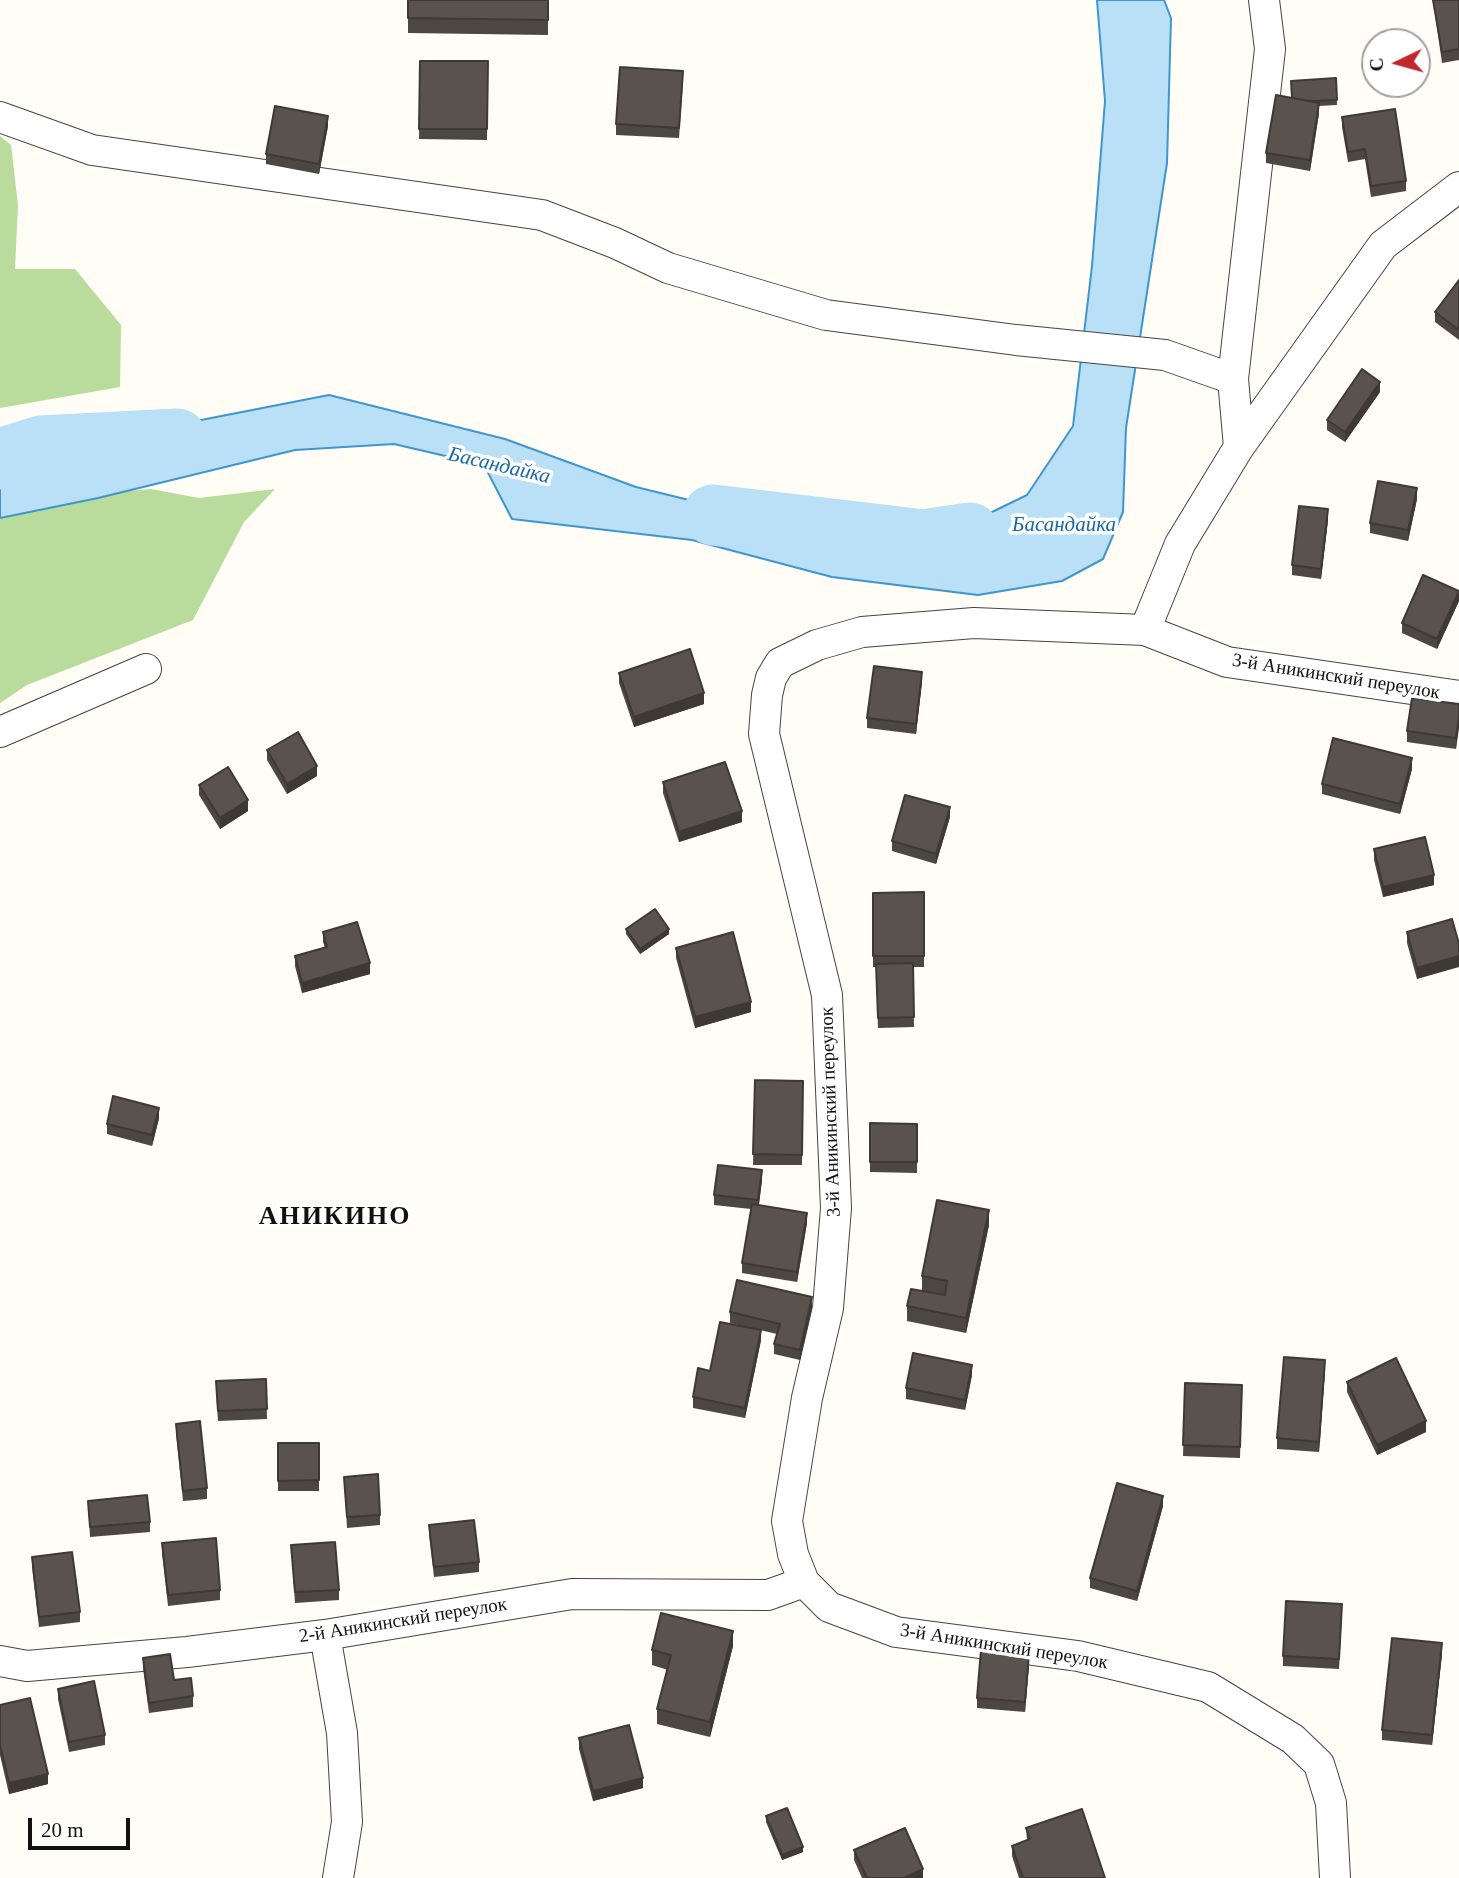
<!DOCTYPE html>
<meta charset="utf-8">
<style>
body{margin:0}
#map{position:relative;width:1459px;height:1878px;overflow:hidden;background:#fffdf5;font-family:Georgia,serif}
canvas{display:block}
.north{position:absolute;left:1361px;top:28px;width:70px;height:70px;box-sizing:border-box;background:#fff;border:2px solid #a0a0a0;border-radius:50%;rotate:265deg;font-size:19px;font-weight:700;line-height:28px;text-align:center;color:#111}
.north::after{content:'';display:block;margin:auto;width:24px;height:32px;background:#c4262e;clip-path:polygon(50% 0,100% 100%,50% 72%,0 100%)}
.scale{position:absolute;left:28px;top:1818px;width:102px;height:32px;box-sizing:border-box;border:4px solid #111;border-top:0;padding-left:9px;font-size:21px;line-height:24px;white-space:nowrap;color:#111;-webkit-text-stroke:5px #fff;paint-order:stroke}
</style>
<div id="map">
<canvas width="1459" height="1878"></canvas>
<div class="north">С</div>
<div class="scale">20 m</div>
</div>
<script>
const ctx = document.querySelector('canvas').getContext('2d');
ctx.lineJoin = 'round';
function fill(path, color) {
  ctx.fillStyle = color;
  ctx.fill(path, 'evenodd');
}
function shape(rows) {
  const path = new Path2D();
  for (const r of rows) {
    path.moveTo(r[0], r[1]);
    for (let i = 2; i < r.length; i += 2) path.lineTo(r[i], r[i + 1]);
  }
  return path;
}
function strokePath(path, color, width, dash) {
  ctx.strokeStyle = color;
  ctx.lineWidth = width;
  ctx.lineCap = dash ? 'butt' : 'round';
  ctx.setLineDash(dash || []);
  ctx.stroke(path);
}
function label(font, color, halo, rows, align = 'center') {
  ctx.font = font + ' Georgia,serif';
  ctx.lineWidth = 7;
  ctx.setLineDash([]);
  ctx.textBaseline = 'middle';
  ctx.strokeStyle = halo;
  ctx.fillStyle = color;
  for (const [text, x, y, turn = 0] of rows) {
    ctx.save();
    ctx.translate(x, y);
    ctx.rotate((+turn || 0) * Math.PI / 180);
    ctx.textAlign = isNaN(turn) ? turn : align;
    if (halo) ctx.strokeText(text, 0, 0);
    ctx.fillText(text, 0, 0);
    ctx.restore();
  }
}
const forest = shape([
 [0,136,11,145,18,205,15,269,75,269,121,325,120,387,0,408],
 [151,489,199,498,275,489,244,522,193,620,27,685,0,703,0,507,31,499]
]);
const water = shape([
 [1097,0,1164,0,1171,18,1167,163,1126,428,1123,512,1103,559,1062,581,978,595,832,577,692,540,512,519,484,465,394,444,295,450,98,498,0,518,0,465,155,429,329,395,505,439,636,487,848,539,955,530,1027,495,1073,426,1092,266,1105,101,1097,0]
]);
const river = shape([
 [0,459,41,446,177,439],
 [713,515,924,540,970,533]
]);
const street = shape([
 [0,117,92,150,542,215,615,243,668,268,826,315,1016,340,1165,355,1233,379],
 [1239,447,1233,379,1270,49,1264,0],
 [1145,630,1180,544,1239,447,1383,245,1459,187],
 [0,732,146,669],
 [325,1635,342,1733,347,1822,338,1878],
 [0,1661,27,1666,187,1652,325,1635,572,1594,768,1595,804,1582],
 [1335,1878,1331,1803,1319,1764,1293,1739,1208,1687,1078,1656,896,1632,829,1607,804,1582,793,1554,787,1521,807,1398,828,1308,836,1208,827,995,764,734,767,695,771,678,780,663,817,645,862,632,974,623,1145,630,1227,662,1459,696]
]);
const wall = shape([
 [408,0,548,0,548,35,408,33],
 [1433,0,1459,0,1459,60,1442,63],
 [420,61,488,61,487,140,419,139],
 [1336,78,1337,105,1319,106,1319,113,1310,171,1266,163,1266,153,1292,98],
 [683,81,679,138,616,135,616,124],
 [1342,117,1406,181,1406,191,1371,197,1365,159,1348,162,1342,127],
 [328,126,319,174,266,164,266,154],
 [1459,280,1459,340,1435,322,1435,312],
 [1380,392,1345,442,1327,430,1327,420],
 [1417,499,1408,541,1370,533,1370,523],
 [1328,520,1321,579,1292,575,1292,565],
 [1459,601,1437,649,1402,633,1402,623],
 [619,673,704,704,634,727,619,683],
 [922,682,916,734,867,728,867,718],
 [1459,704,1456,749,1407,742,1407,731],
 [267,750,317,776,287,794,267,760],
 [1412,769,1400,814,1322,794,1322,784],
 [663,782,742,822,679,842,663,793],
 [199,785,248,811,220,829,199,795],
 [950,817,936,864,892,851,892,841],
 [1374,849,1434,885,1383,897,1374,860],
 [924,892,924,967,913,967,914,1027,878,1028,876,967,873,967,873,893],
 [626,929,669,934,640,954,626,934],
 [323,932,370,974,302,993,295,966,295,956,325,948,323,942],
 [1407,932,1459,944,1417,979,1407,943],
 [676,948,751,1012,695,1028,676,958],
 [755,1080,803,1081,802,1165,753,1165],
 [159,1118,152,1146,107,1134,107,1124],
 [870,1123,917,1124,917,1173,870,1172],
 [762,1180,759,1205,807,1223,797,1282,742,1273,742,1263,751,1209,714,1205,714,1195],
 [989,1225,966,1333,907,1321,907,1306,922,1291,922,1276],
 [812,1308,800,1360,774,1354,774,1344,777,1334,730,1323,730,1312],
 [761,1340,745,1418,693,1408,693,1397,710,1371],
 [1325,1371,1319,1452,1277,1449,1277,1438],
 [972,1375,965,1410,906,1399,906,1388],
 [266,1379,267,1419,218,1421,216,1391],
 [1347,1382,1426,1432,1377,1455,1347,1392],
 [1185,1383,1242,1385,1240,1458,1183,1456],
 [176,1424,207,1488,207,1499,183,1501,176,1434],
 [278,1443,319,1443,319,1491,278,1491],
 [344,1477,380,1515,380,1525,347,1528],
 [88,1501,150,1522,150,1532,90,1537],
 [1163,1506,1137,1601,1090,1588,1090,1578],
 [429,1525,479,1562,479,1572,434,1577,429,1535],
 [162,1543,220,1590,220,1600,168,1606,162,1553],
 [291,1545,339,1590,339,1600,295,1603],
 [32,1557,80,1612,80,1622,39,1627,32,1567],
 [1342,1615,1339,1669,1283,1666,1283,1656],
 [733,1646,710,1737,657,1724,657,1709,668,1670,652,1665,652,1650],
 [1442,1654,1432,1745,1382,1740,1382,1730],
 [143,1658,174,1680,193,1696,193,1707,149,1713,143,1668],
 [1029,1664,1025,1712,977,1708,977,1698],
 [58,1689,105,1735,105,1745,69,1752,58,1699],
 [0,1705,48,1784,9,1794,0,1755],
 [579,1738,643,1788,593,1801,579,1749],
 [766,1816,803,1852,782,1860,766,1822],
 [1026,1828,1105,1878,1019,1878,1012,1856,1012,1846,1027,1840],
 [854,1850,923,1878,862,1878,854,1860]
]);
const shadedWall = shape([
 [1319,103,1319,113,1310,171,1310,160],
 [328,116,328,126,319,174,319,164],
 [1380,382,1380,392,1345,442,1345,432],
 [1417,488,1417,499,1408,541,1408,530],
 [1328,509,1328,520,1321,579,1321,569],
 [1459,591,1459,601,1437,649,1437,639],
 [922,672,922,682,916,734,916,724],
 [704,693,704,704,634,727,634,717],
 [1459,717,1459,728,1456,749,1456,738],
 [1412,758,1412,769,1400,814,1400,804],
 [317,766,317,776,287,794,287,784],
 [248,800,248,811,220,829,220,818],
 [950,807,950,817,936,864,936,854],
 [742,811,742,822,679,842,679,832],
 [1434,875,1434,885,1383,897,1383,887],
 [669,929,669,934,640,954,640,949],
 [1459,956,1459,967,1417,979,1417,968],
 [370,963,370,974,302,993,302,983],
 [751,1002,751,1012,695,1028,695,1017],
 [159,1108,159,1118,152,1146,152,1135],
 [762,1170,762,1180,758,1210,758,1200],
 [989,1210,989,1225,966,1333,966,1318],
 [807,1213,807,1223,797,1282,797,1272],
 [812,1297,812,1308,800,1360,800,1350],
 [761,1330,761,1340,745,1418,745,1408],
 [1325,1360,1325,1371,1319,1452,1319,1442],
 [972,1365,972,1375,965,1410,965,1400],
 [1426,1421,1426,1432,1377,1455,1377,1445],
 [1163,1496,1163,1506,1137,1601,1137,1591],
 [733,1631,733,1646,710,1737,710,1722],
 [1442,1643,1442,1654,1432,1745,1432,1735],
 [1029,1654,1029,1664,1025,1712,1025,1702],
 [48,1774,48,1784,9,1794,9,1783],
 [643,1778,643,1788,593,1801,593,1791],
 [803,1847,803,1852,782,1860,782,1855],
 [923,1869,923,1878,904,1878]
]);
const building = shape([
 [408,0,548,0,548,20,408,18,408,0],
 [1433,0,1459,0,1459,49,1442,52,1433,0],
 [420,61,488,61,487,129,419,129,420,61],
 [620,67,683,71,679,128,616,124,620,67],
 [1336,78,1337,100,1310,101,1292,98,1291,81,1336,78],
 [1276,95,1319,103,1310,160,1266,153,1276,95],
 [275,106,328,116,319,164,266,154,275,106],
 [1395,109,1406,181,1371,186,1365,149,1348,152,1342,117,1395,109],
 [1459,280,1459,330,1435,312,1459,280],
 [1362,369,1380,382,1345,432,1327,420,1362,369],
 [1378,481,1417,488,1408,530,1370,523,1378,481],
 [1299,506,1328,509,1321,569,1292,565,1299,506],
 [1423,575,1459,591,1437,639,1402,623,1423,575],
 [690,649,704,693,634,717,619,673,690,649],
 [874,666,922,672,916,724,867,718,874,666],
 [1412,698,1459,704,1459,717,1456,738,1407,731,1412,698],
 [298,732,317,766,287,784,267,750,298,732],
 [1333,738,1412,758,1400,804,1322,784,1333,738],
 [725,762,742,811,679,832,663,782,725,762],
 [228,767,248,800,220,818,199,785,228,767],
 [905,795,950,807,936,854,892,841,905,795],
 [1425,837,1434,875,1383,887,1374,849,1425,837],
 [924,892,924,956,873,956,873,893,924,892],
 [655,909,669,929,640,949,626,929,655,909],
 [1452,919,1459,944,1459,956,1417,968,1407,932,1452,919],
 [357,922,370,963,302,983,295,956,327,947,323,932,357,922],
 [733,932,751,1002,695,1017,676,948,733,932],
 [913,963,914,1017,878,1018,876,964,913,963],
 [755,1080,803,1081,802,1155,753,1154,755,1080],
 [113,1096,159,1108,152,1135,107,1124,113,1096],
 [870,1123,917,1124,917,1162,870,1162,870,1123],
 [718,1165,762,1170,758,1200,714,1195,718,1165],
 [937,1200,989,1210,966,1318,907,1306,911,1289,945,1295,947,1281,922,1276,937,1200],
 [752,1204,807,1213,797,1272,742,1263,752,1204],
 [737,1280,812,1297,800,1350,774,1344,780,1324,730,1312,737,1280],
 [720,1322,761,1330,745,1408,693,1397,698,1368,710,1371,720,1322],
 [913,1353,972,1365,965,1400,906,1388,913,1353],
 [1284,1357,1325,1360,1319,1442,1277,1438,1284,1357],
 [1396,1358,1426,1421,1377,1445,1347,1382,1396,1358],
 [266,1379,267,1409,218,1411,216,1381,266,1379],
 [1185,1383,1242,1385,1240,1447,1183,1445,1185,1383],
 [200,1421,207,1488,183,1491,176,1424,200,1421],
 [278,1443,319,1443,319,1480,278,1481,278,1443],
 [378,1474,380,1515,347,1517,344,1477,378,1474],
 [1117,1483,1163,1496,1137,1591,1090,1578,1117,1483],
 [147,1495,150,1522,90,1527,88,1501,147,1495],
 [474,1520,479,1562,434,1567,429,1525,474,1520],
 [216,1538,220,1590,168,1595,162,1543,216,1538],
 [335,1542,339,1590,295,1592,291,1545,335,1542],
 [72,1552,80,1612,39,1617,32,1557,72,1552],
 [1286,1601,1342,1604,1339,1659,1283,1656,1286,1601],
 [661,1613,733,1631,710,1722,657,1709,671,1655,652,1650,661,1613],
 [1392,1638,1442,1643,1432,1735,1382,1730,1392,1638],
 [981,1650,1029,1654,1025,1702,977,1698,981,1650],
 [170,1654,174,1680,191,1678,193,1696,149,1703,143,1658,170,1654],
 [94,1681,105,1735,69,1742,58,1689,94,1681],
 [30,1698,48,1774,9,1783,0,1745,0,1705,30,1698],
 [629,1725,643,1778,593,1791,579,1738,629,1725],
 [787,1808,803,1847,782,1855,766,1816,787,1808],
 [1082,1809,1105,1878,1023,1878,1012,1846,1030,1839,1026,1828,1082,1809],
 [905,1828,923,1869,904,1878,867,1878,854,1850,905,1828]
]);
const streetNames = [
 ["3-й Аникинский переулок",1336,677,9],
 ["3-й Аникинский переулок",831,1112,-92],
 ["2-й Аникинский переулок",403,1621,-9],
 ["3-й Аникинский переулок",1004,1647,9]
];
const waterNames = [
 ["Басандайка",499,466,13],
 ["Басандайка",1064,525]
];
const districtNames = [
 ["АНИКИНО",335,1217]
];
fill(forest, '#b9dc9c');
fill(water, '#b9e0f7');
strokePath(water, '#3f96cf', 2);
strokePath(river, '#b9e0f7', 61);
strokePath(street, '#444', 32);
strokePath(street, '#fff', 30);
fill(wall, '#4d4742');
fill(shadedWall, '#3f3936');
fill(building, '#5a524d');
strokePath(building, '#3f3936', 2);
label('19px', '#111', '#fff', streetNames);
label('italic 21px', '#1768a6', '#fff', waterNames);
ctx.letterSpacing = '2px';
label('bold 26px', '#111', '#fff', districtNames);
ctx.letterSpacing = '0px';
</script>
